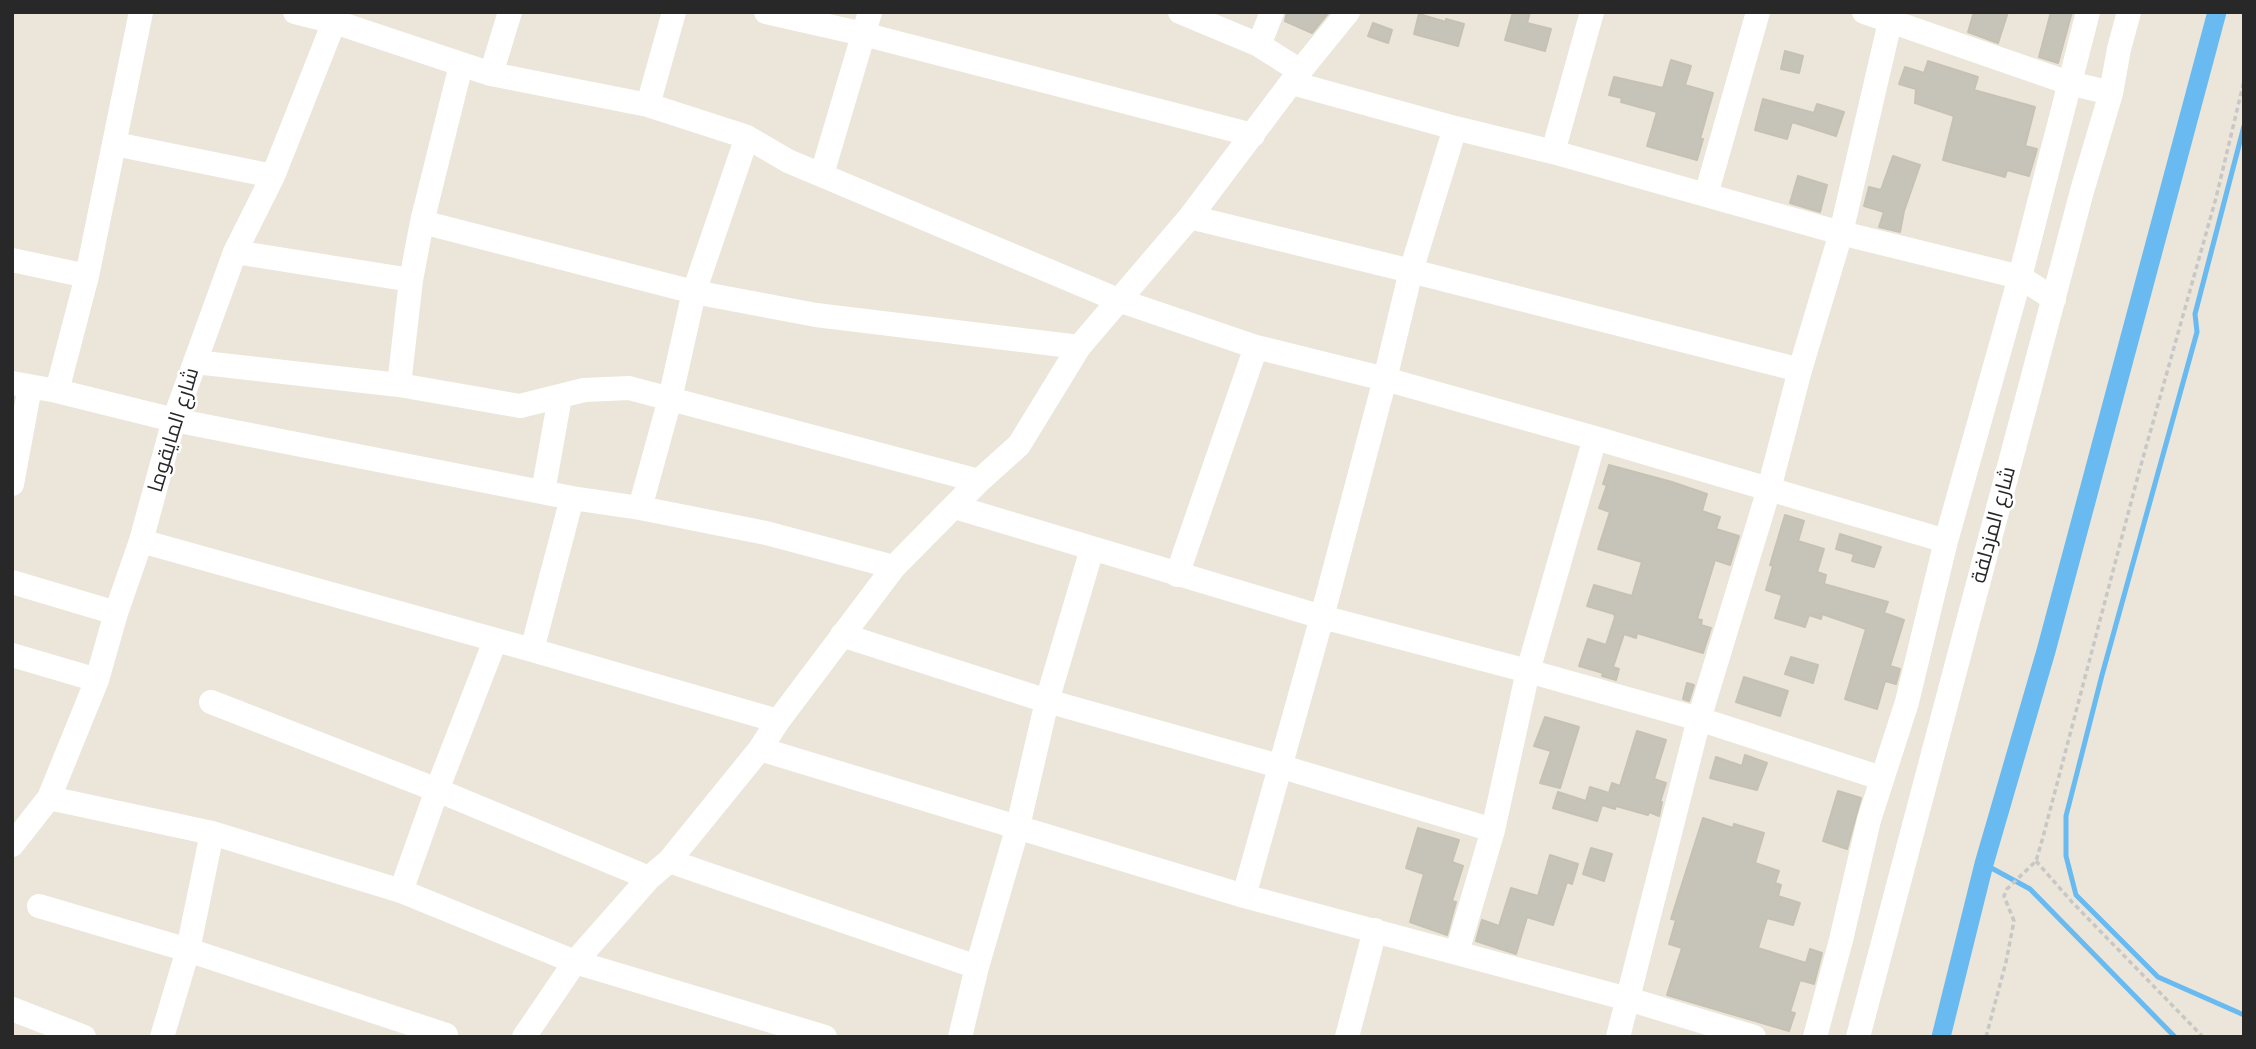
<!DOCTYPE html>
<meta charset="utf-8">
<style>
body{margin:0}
#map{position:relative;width:2256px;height:1049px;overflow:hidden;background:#ebe6d9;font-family:"PT Sans",sans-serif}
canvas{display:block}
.frame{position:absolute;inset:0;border:14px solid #282828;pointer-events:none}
</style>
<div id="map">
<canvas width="2256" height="1049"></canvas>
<div class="frame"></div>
</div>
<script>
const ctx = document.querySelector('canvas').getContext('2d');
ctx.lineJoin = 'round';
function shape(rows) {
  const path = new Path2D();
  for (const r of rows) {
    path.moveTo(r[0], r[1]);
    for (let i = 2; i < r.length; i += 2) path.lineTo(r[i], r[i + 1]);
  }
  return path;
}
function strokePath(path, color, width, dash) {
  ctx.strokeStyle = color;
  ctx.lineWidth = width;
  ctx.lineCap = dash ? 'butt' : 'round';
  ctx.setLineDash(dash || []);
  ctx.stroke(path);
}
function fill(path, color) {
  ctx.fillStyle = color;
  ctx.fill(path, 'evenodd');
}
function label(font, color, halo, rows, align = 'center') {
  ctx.font = font + ' "PT Sans",Cairo,sans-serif';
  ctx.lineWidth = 5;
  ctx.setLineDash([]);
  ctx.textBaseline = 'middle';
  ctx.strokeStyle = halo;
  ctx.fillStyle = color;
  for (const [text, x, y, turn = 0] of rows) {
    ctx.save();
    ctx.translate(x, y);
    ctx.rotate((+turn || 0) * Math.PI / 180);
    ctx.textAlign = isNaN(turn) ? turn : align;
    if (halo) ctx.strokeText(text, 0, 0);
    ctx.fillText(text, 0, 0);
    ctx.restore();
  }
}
const stream = shape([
 [2244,126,2195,314,2197,332,2102,675,2066,816,2066,856,2076,895,2158,977,2244,1015],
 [1984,864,2030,889,2175,1037]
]);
const canal = shape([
 [1941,1037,1984,864,2046,651,2217,12]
]);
const building = shape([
 [1287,12,1329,12,1312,33,1285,21,1287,12],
 [1513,12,1530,12,1527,23,1551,29,1545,51,1505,40,1513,12],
 [1974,12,2008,12,1998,43,1968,32,1974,12],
 [2051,12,2072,12,2058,63,2039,57,2051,12],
 [1419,14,1446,22,1446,19,1464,24,1458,46,1414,34,1419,14],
 [1373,23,1392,30,1388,43,1368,36,1373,23],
 [1785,51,1803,56,1799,73,1781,69,1785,51],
 [1671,60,1691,66,1685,85,1713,93,1700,139,1703,139,1697,160,1647,146,1657,112,1621,102,1622,98,1609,95,1614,77,1663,88,1671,60],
 [1928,61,1978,77,1974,90,2035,107,2025,146,2037,149,2029,176,2007,170,2005,177,1943,160,1954,116,1915,103,1916,89,1899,84,1905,67,1924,73,1928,61],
 [1763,99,1814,113,1817,104,1844,112,1836,136,1792,122,1787,139,1755,130,1763,99],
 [1893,156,1920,165,1904,211,1900,232,1879,227,1884,212,1864,206,1869,187,1881,190,1893,156],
 [1798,176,1827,185,1820,212,1790,203,1798,176],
 [1609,465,1672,482,1707,494,1702,511,1720,517,1716,529,1739,536,1730,565,1715,560,1697,619,1702,620,1701,625,1711,628,1703,653,1637,633,1636,638,1624,634,1613,667,1619,669,1616,680,1602,676,1603,673,1579,666,1588,639,1606,645,1615,617,1614,614,1587,606,1594,585,1632,596,1642,562,1598,549,1610,512,1599,508,1607,485,1603,484,1609,465],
 [1785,515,1804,521,1798,541,1824,549,1817,572,1826,575,1824,584,1888,602,1884,613,1904,620,1890,666,1900,669,1896,684,1885,681,1877,709,1845,699,1866,629,1822,614,1821,619,1809,615,1805,627,1775,618,1782,595,1766,590,1773,566,1770,565,1785,515],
 [1840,534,1881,547,1874,567,1852,561,1854,554,1836,549,1840,534],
 [1791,657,1818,665,1813,683,1785,674,1791,657],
 [1744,677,1788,691,1780,716,1736,702,1744,677],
 [1687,683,1694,685,1689,701,1683,699,1687,683],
 [1545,717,1579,727,1560,788,1540,783,1551,751,1534,746,1545,717],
 [1637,731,1666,740,1654,779,1666,783,1660,802,1662,802,1659,816,1649,812,1648,815,1616,806,1615,809,1602,805,1597,821,1553,808,1558,792,1586,801,1590,787,1609,793,1612,783,1620,786,1637,731],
 [1745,755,1767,763,1757,790,1710,778,1716,757,1742,766,1745,755],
 [1838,791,1861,798,1847,849,1823,841,1838,791],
 [1703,818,1733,828,1734,824,1764,833,1755,863,1779,871,1775,883,1781,885,1778,896,1800,903,1793,925,1767,918,1758,948,1806,963,1810,949,1822,953,1814,984,1800,980,1790,1012,1795,1013,1789,1031,1667,995,1682,948,1669,944,1676,920,1671,919,1703,818],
 [1418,828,1459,840,1452,862,1463,866,1452,901,1456,902,1447,935,1410,922,1424,874,1406,868,1418,828],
 [1591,848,1612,854,1604,881,1583,874,1591,848],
 [1550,855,1578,864,1572,884,1567,882,1553,925,1527,917,1516,954,1476,941,1482,920,1499,926,1511,888,1538,896,1550,855]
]);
const path = shape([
 [2036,861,2072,902,2203,1037],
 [1986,1037,2006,962,2014,921,2004,896,2007,889,2036,861,2043,837,2139,472,2216,198,2244,81]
]);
const minor = shape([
 [295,12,335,22,491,74,648,105,747,137,788,161,1118,300,1256,347,1385,379,1595,438,1946,541],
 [766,12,863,34,1253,135],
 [1180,12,1259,45,1300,71],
 [1864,12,2069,83,2111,93],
 [1259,45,1272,12],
 [491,74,510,12],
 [1292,83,1455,128,1553,152,1841,233,2020,277,2054,299],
 [648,105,674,12],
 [115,144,273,176],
 [1553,152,1592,12],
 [822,174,870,12],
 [1706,195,1758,12],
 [1190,217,1411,271,1800,370],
 [422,222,694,292,816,315,1079,347],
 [235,252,411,280],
 [12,260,87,276],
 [195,362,399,385,520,406,584,390,629,388,979,481],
 [12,383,57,391,174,420,572,498,640,508,766,533,894,567],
 [399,385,411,280,422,222,461,65],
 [57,391,87,276,141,12],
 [12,484,30,387],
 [543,492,560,397],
 [955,507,1322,617,1528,671,1699,719,1881,778],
 [640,508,670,399,694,292,747,137],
 [141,541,532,650,778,721],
 [1177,575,1256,347],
 [12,582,116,613],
 [842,635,1047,701,1279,766,1493,830],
 [532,650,572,498],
 [12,655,97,680],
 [211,702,437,790,649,878],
 [760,749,1244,896,1628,999,1754,1037],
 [49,798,212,833,401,891,575,962,825,1037],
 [12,845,49,798,97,680,116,613,141,541,174,420,235,252,273,176,338,12],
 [669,861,977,967],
 [401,891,437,790,495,641],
 [1244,896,1322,617,1385,379,1411,271,1455,128],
 [39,906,188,950,446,1035],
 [1457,952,1493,830,1528,671,1595,438],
 [12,1009,84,1037],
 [162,1037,188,950,212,833],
 [524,1037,575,962,649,878,669,861,760,749,778,721,894,567,979,481,1019,445,1079,347,1190,217,1300,71,1348,12],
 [960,1037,977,967,1018,826,1047,701,1092,549],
 [1347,1037,1375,930],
 [1618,1037,1699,719,1769,489,1800,370,1841,233,1890,22],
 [1815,1037,1841,940,1869,820,1907,702,1946,541,2020,277,2088,12],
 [1858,1037,2082,191,2111,93,2119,49,2129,12]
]);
const streetNames = [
 ["شارع المايقوما",174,430,-73],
 ["شارع المزدلفة",1994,525,-75]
];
strokePath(stream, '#69baf1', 5);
strokePath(canal, '#69baf1', 19);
fill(building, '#c6c3b9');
strokePath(building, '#c6c2b3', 2);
strokePath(path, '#c7c7c7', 3.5, [5, 3.5]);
strokePath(minor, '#fff', 24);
label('21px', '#282828', '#fff', streetNames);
</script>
